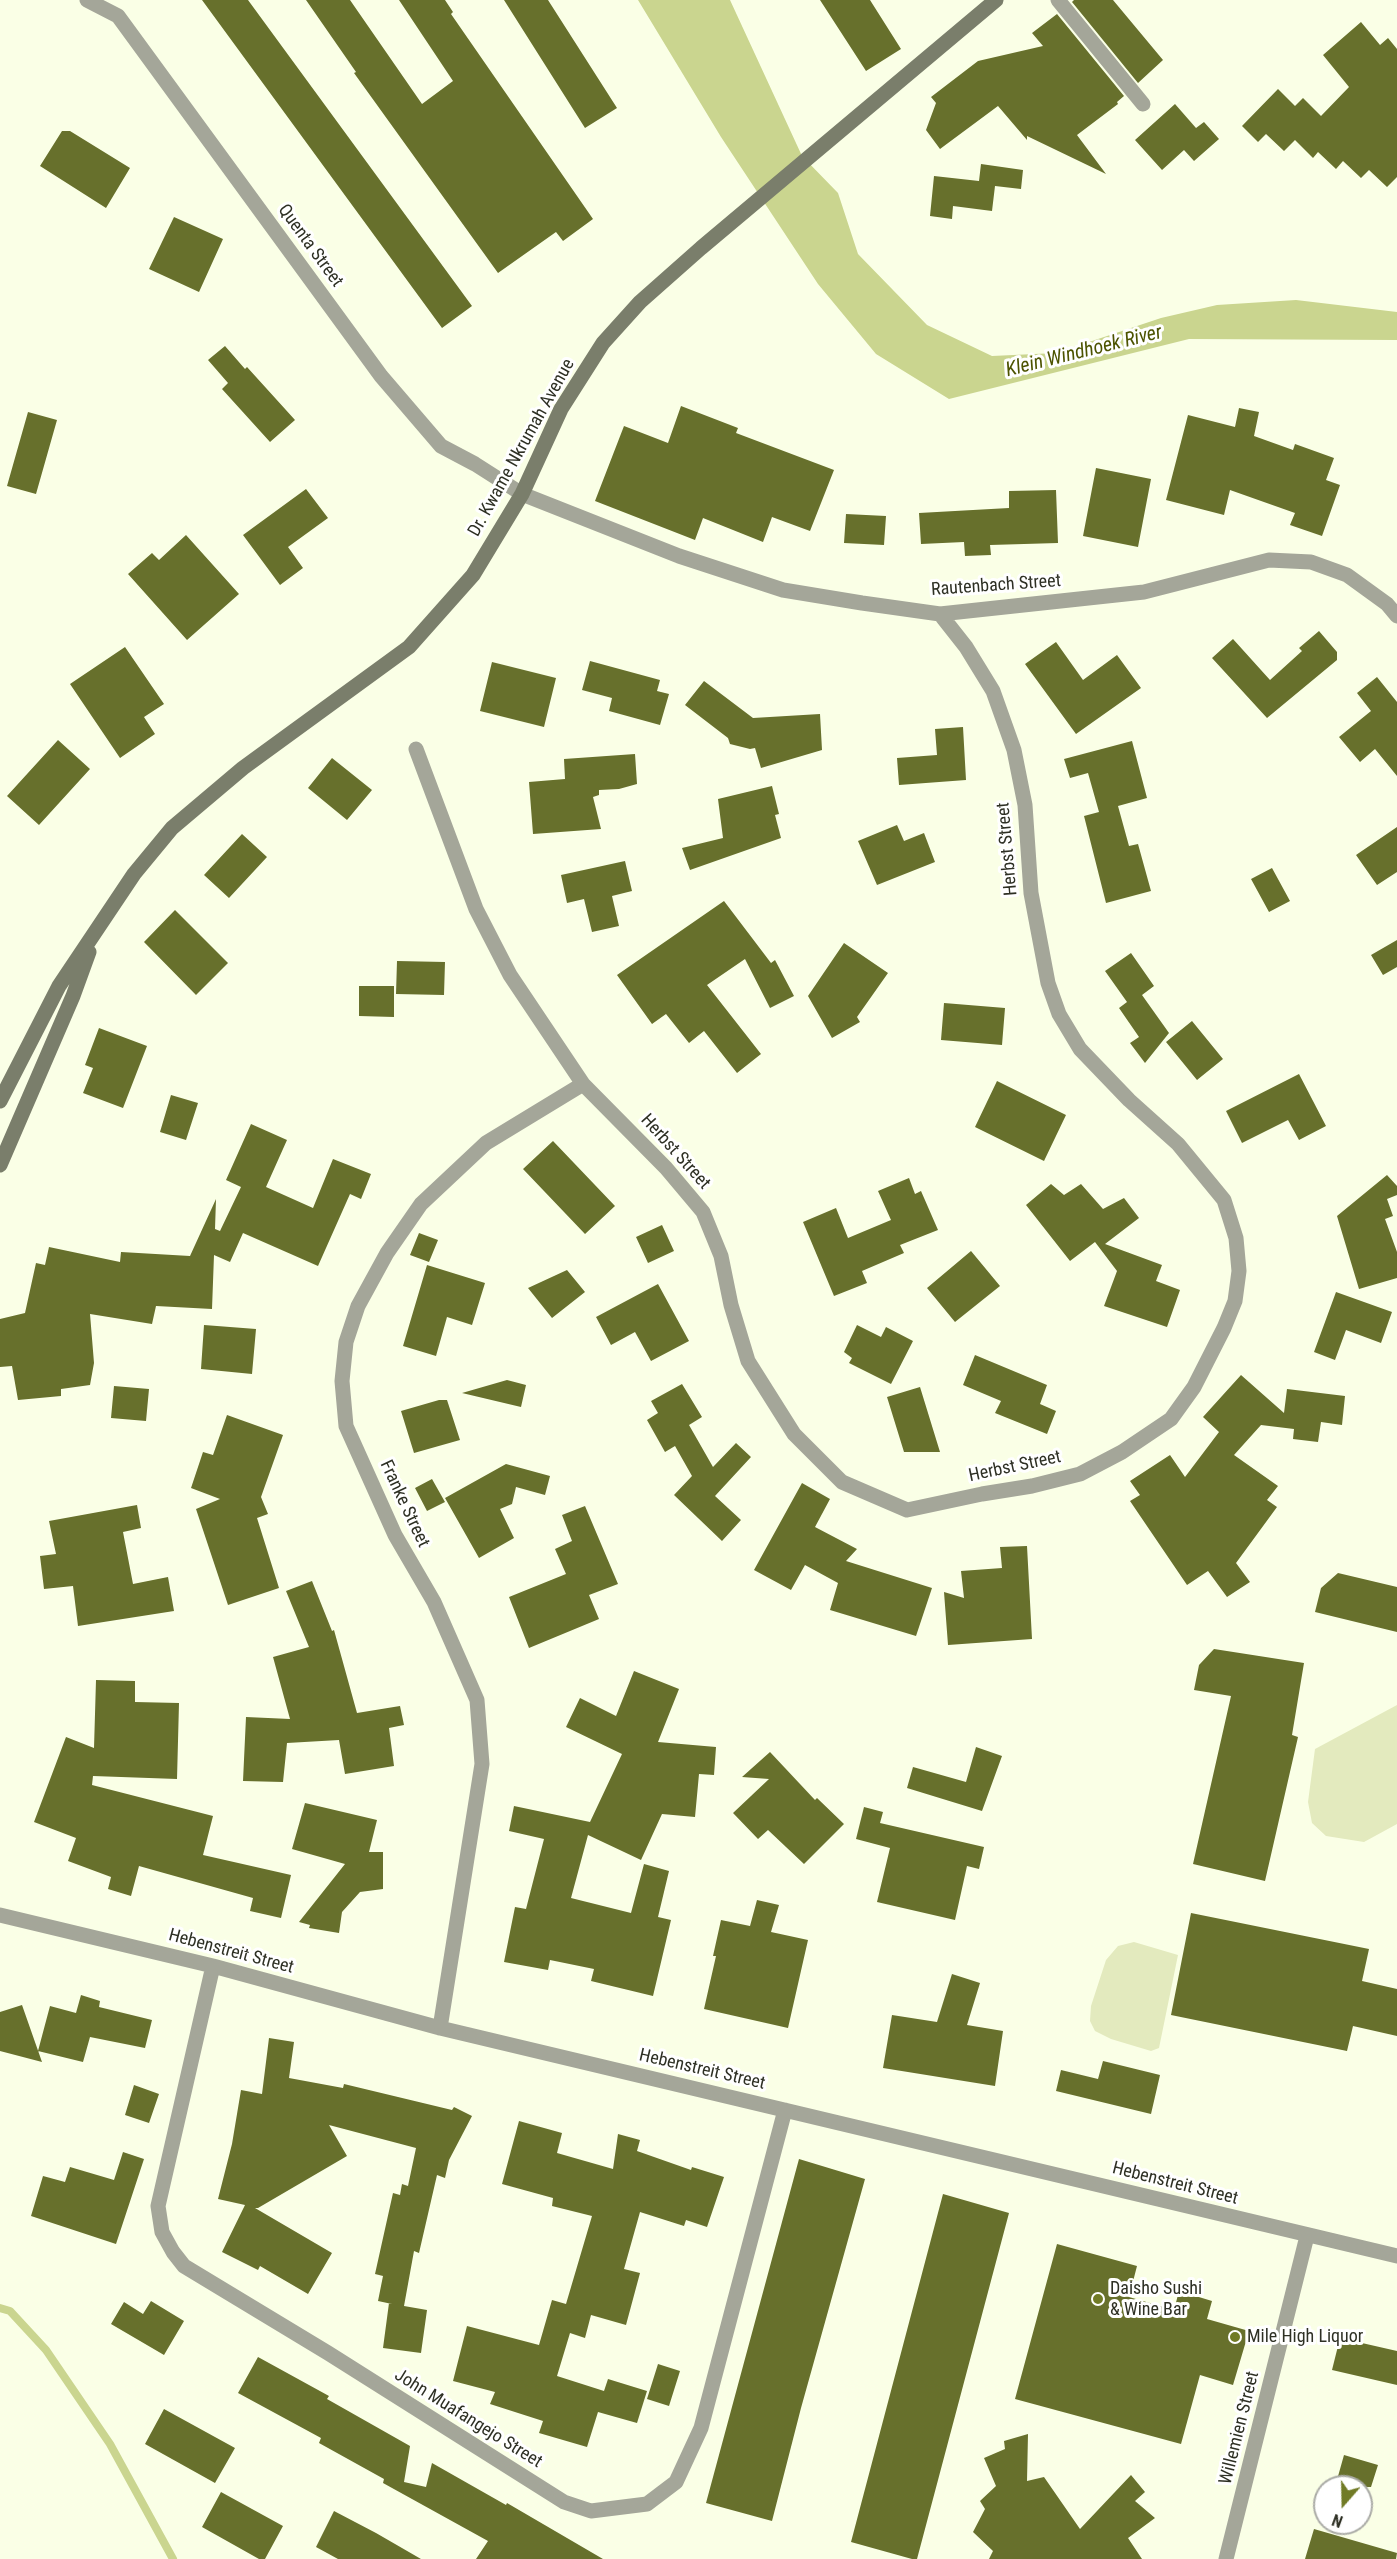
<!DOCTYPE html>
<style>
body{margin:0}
#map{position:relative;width:1397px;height:2559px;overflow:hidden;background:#faffe6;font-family:"Roboto Condensed",sans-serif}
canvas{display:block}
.north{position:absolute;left:1313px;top:2475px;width:60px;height:60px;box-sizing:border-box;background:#fff;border:2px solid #abaca7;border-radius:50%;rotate:200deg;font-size:16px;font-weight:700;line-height:24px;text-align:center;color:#2e3024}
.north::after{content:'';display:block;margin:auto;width:21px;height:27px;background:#717b26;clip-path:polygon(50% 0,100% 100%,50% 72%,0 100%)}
</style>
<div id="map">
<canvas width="1397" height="2559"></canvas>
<div class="north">N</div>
</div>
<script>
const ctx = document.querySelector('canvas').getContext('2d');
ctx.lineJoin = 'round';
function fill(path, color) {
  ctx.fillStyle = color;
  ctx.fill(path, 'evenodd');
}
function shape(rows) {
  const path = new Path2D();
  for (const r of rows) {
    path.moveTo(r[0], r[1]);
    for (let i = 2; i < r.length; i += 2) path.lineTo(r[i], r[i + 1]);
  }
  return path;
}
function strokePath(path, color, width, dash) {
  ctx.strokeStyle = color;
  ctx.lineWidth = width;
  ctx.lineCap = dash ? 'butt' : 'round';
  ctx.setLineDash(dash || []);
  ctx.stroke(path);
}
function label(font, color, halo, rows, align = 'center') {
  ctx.font = font + ' "Roboto Condensed",sans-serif';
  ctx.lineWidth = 6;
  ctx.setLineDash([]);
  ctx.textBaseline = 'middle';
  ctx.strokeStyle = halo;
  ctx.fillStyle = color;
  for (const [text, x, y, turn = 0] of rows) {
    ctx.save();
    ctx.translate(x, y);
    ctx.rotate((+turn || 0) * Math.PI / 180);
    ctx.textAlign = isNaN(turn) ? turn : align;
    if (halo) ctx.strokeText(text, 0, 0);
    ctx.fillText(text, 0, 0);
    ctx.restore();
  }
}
const green = shape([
 [1397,1705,1397,1824,1364,1842,1326,1836,1312,1823,1308,1802,1315,1749],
 [1134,1942,1178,1955,1159,2048,1151,2051,1111,2039,1095,2031,1090,2021,1091,2006,1106,1960,1118,1946]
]);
const water = shape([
 [638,0,730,0,802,156,838,193,858,254,927,325,992,356,1056,353,1161,318,1217,305,1296,300,1397,312,1397,340,1189,339,949,399,876,354,818,284,721,137]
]);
const stream = shape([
 [0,2308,10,2311,46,2350,110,2444,173,2559]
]);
const building = shape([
 [202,0,248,0,472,306,442,328],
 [306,0,350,0,422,104,453,81,399,0,445,0,453,12,451,14,593,219,563,241,556,232,498,273,354,73,356,72],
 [504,0,548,0,617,108,585,128],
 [820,0,870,0,901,49,866,71],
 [1074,0,1113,0,1163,60,1138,83,1072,2],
 [1057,14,1124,96,1117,102,1118,104,1077,135,1106,174,1027,136,1027,140,998,106,940,149,926,130,936,103,931,97,978,61,1043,46,1032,33],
 [1361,22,1380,45,1388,38,1397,49,1397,177,1387,187,1369,170,1361,178,1343,161,1336,169,1318,152,1313,158,1295,140,1284,151,1266,134,1258,142,1242,126,1278,89,1295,106,1303,98,1321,116,1349,87,1323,55],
 [1175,104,1196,128,1204,122,1219,139,1194,161,1184,150,1162,170,1135,140],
 [62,131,70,131,130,168,106,208,40,166],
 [981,164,1023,170,1021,189,995,186,992,211,953,206,952,219,930,216,934,176,979,181],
 [174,217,223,239,199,292,149,269],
 [225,346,245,369,247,367,295,420,270,442,222,389,228,383,208,360],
 [681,406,738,428,736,433,834,470,810,531,772,517,763,542,703,518,695,540,595,501,624,426,668,443],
 [1239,408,1259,412,1254,436,1293,450,1295,444,1334,458,1326,480,1340,485,1322,536,1290,525,1295,513,1230,490,1224,515,1166,500,1188,415,1235,427],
 [28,412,57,420,36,494,7,486],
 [1096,468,1151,479,1138,547,1083,536],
 [306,489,328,518,288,547,303,568,280,585,243,535],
 [1056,490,1058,543,990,545,991,555,965,556,964,542,921,544,919,513,1009,508,1009,491],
 [846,514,886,516,884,545,844,543],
 [186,535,239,594,187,640,128,574,152,553,159,560],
 [1319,631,1337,652,1337,660,1267,718,1212,658,1233,639,1270,680,1302,651,1299,648],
 [1056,642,1083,680,1117,655,1141,688,1076,734,1025,664],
 [125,647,164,704,144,717,155,734,120,758,70,684],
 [590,661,660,680,657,691,669,694,660,725,609,711,612,698,582,690],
 [492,662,556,678,544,727,480,711],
 [1377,677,1397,702,1397,776,1375,749,1360,762,1339,737,1371,711,1357,693],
 [704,681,753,718,820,714,822,750,761,768,755,748,750,749,730,744,728,738,685,705],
 [963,727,966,780,899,785,897,758,937,755,935,729],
 [58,740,90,769,39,825,7,796],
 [1132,741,1147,798,1118,806,1129,846,1138,844,1151,891,1106,903,1084,816,1099,812,1088,773,1070,778,1064,759],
 [635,754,637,784,619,789,599,790,599,795,593,797,601,829,533,834,529,782,565,779,564,759],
 [332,758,372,790,347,820,308,788],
 [772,786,779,814,775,815,781,838,690,870,682,848,723,838,718,799],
 [897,825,904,841,924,833,935,862,877,885,858,841],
 [1397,827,1397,872,1377,885,1356,855],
 [242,834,267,857,229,898,204,875],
 [625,861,632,891,612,896,619,926,592,932,584,899,567,903,561,875],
 [1272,868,1290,901,1269,912,1251,879],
 [724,901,771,963,775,960,794,996,770,1008,745,959,707,985,761,1054,737,1073,704,1031,689,1043,666,1014,652,1024,617,975],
 [175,910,228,963,196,995,144,942],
 [1397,940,1397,967,1383,975,1371,955],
 [844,943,888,973,857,1017,860,1022,832,1038,808,996],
 [1131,953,1154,986,1142,995,1169,1033,1145,1063,1130,1043,1139,1037,1119,1008,1127,1002,1105,971],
 [397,961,445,962,444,995,396,994],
 [359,986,394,986,394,1017,359,1016],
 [944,1003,1005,1008,1002,1045,941,1040],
 [1192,1021,1223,1059,1197,1080,1166,1042],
 [99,1028,147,1046,123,1108,83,1093,93,1068,85,1065],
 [1299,1074,1326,1126,1299,1140,1288,1120,1242,1143,1226,1111],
 [997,1081,1066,1115,1044,1161,975,1127],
 [171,1095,198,1103,186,1140,160,1132],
 [251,1124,287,1140,266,1187,313,1208,333,1159,371,1174,361,1199,350,1194,318,1266,243,1233,230,1262,214,1255,212,1309,156,1306,152,1324,90,1314,94,1363,90,1385,61,1389,61,1396,18,1400,12,1366,0,1367,0,1319,25,1313,36,1263,45,1265,49,1247,120,1262,121,1252,190,1256,216,1199,215,1229,220,1231,241,1187,226,1180],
 [553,1141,615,1206,585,1234,523,1169],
 [1387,1175,1397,1186,1397,1195,1387,1199,1393,1216,1385,1219,1397,1252,1397,1278,1359,1289,1337,1216],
 [909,1178,915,1194,921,1191,938,1230,900,1245,904,1253,862,1271,867,1283,834,1296,803,1222,836,1208,848,1238,891,1220,878,1191],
 [1051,1184,1064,1195,1081,1184,1103,1209,1124,1198,1139,1218,1105,1244,1162,1265,1156,1281,1180,1290,1167,1327,1104,1306,1117,1271,1095,1242,1070,1261,1026,1205],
 [662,1225,674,1251,648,1263,636,1237],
 [419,1233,438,1240,429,1262,410,1255],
 [971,1251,1000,1286,955,1322,927,1288],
 [427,1265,485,1283,472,1325,447,1317,436,1356,403,1346],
 [567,1270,585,1292,552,1318,528,1288],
 [658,1284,689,1341,651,1361,635,1332,611,1345,596,1317],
 [1336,1292,1392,1312,1381,1343,1346,1330,1335,1360,1314,1352],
 [204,1325,256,1329,252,1374,201,1369],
 [857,1325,881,1337,886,1327,913,1341,891,1384,849,1363,852,1358,844,1352],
 [975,1355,1047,1385,1040,1404,1056,1411,1047,1434,995,1413,1001,1401,963,1385],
 [1241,1375,1284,1413,1287,1389,1345,1396,1342,1425,1321,1422,1318,1442,1293,1439,1294,1429,1261,1425,1234,1455,1278,1486,1267,1500,1277,1507,1236,1563,1250,1582,1227,1597,1208,1571,1187,1585,1130,1501,1140,1495,1130,1481,1170,1455,1185,1477,1219,1432,1203,1417],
 [507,1380,526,1385,521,1407,462,1393],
 [682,1384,702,1417,689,1425,713,1467,736,1443,751,1457,715,1496,741,1520,722,1541,674,1495,692,1476,675,1446,665,1452,647,1420,658,1413,651,1401],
 [114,1386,149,1389,146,1421,111,1418],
 [920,1387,940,1452,904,1452,887,1397],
 [439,1400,447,1400,460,1440,414,1453,401,1411],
 [227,1415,283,1435,261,1497,268,1514,257,1518,279,1588,228,1605,196,1509,220,1499,191,1488,203,1452,213,1455],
 [506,1464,550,1476,545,1495,516,1487,512,1504,500,1509,514,1538,479,1558,445,1498],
 [432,1479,445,1502,427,1511,415,1488],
 [802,1483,830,1499,815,1527,857,1549,846,1561,932,1588,916,1636,830,1610,838,1583,805,1565,791,1590,754,1570],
 [137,1505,141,1528,123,1532,133,1584,168,1577,174,1611,78,1626,73,1586,44,1589,40,1556,56,1554,49,1521],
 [585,1506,618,1584,589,1595,599,1619,529,1648,509,1597,566,1574,555,1549,572,1541,562,1515],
 [1027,1546,1032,1639,948,1645,944,1592,964,1598,961,1571,1002,1568,1000,1547],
 [1338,1573,1397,1587,1397,1632,1315,1612,1321,1588],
 [312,1581,332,1631,334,1630,357,1713,400,1706,404,1725,389,1728,394,1766,345,1774,339,1740,287,1743,283,1782,243,1781,246,1717,290,1719,273,1657,309,1647,286,1591],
 [1214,1649,1304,1663,1292,1735,1298,1737,1265,1881,1193,1864,1231,1696,1194,1690,1199,1665],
 [634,1671,679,1689,658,1742,716,1747,714,1775,699,1774,695,1817,662,1814,641,1860,588,1835,571,1898,631,1913,644,1864,669,1871,658,1917,671,1920,653,1996,591,1981,594,1969,550,1960,548,1970,504,1962,515,1907,526,1909,544,1839,509,1831,514,1806,590,1822,622,1754,566,1727,580,1698,616,1716],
 [96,1680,135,1681,135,1702,179,1703,177,1779,93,1776,92,1785,213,1816,203,1855,291,1875,281,1918,250,1911,253,1898,139,1866,131,1896,108,1889,111,1877,68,1861,76,1838,34,1822,66,1737,94,1748],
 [976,1747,1002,1756,982,1811,907,1788,913,1767,966,1782],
 [770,1752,815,1800,817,1798,844,1824,804,1864,768,1830,758,1839,733,1813,769,1779,742,1777],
 [305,1803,377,1820,369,1852,383,1852,383,1889,360,1892,342,1912,339,1933,309,1928,310,1925,299,1922,345,1864,292,1849],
 [864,1807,883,1812,880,1823,984,1847,979,1869,967,1866,955,1920,877,1902,890,1848,856,1839],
 [757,1900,779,1905,771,1932,808,1940,788,2028,704,2009,716,1956,713,1956,721,1920,750,1926],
 [1191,1913,1369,1949,1362,1981,1397,1989,1397,2036,1353,2026,1347,2051,1171,2015],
 [952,1974,980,1983,967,2025,1003,2031,995,2086,883,2068,892,2015,937,2022],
 [81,1995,100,2001,99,2007,152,2020,145,2048,90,2037,83,2062,38,2051,50,2006,76,2013],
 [22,2005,42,2062,0,2051,0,2012],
 [269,2038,294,2042,289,2078,343,2088,344,2084,452,2110,454,2107,472,2116,449,2160,445,2178,437,2175,419,2253,414,2251,404,2306,427,2310,421,2353,383,2348,389,2303,392,2304,378,2301,383,2276,375,2274,393,2193,400,2195,402,2184,408,2186,416,2148,329,2125,347,2156,258,2208,255,2208,332,2253,308,2294,260,2266,258,2270,222,2252,245,2205,218,2199,232,2144,241,2090,262,2094],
 [1103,2061,1160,2075,1151,2114,1056,2091,1061,2070,1098,2079],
 [134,2085,159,2094,149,2123,125,2115],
 [519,2121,562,2133,557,2153,613,2169,618,2134,640,2140,637,2151,691,2170,692,2167,724,2177,707,2227,686,2220,684,2226,640,2212,624,2269,640,2273,626,2325,591,2315,585,2338,570,2333,557,2376,604,2391,608,2379,647,2391,637,2423,598,2412,587,2447,539,2433,543,2421,490,2404,495,2392,453,2381,467,2326,539,2345,552,2300,566,2304,592,2216,552,2206,553,2198,502,2184],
 [123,2152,144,2159,116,2244,31,2216,43,2176,65,2182,70,2167,114,2180],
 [799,2159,865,2179,801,2408,772,2521,706,2503],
 [943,2194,1009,2213,917,2559,912,2559,851,2542],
 [1057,2244,1137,2266,1129,2297,1174,2310,1179,2291,1212,2301,1207,2319,1249,2331,1233,2385,1200,2375,1181,2444,1015,2399],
 [151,2301,184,2321,164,2355,111,2324,124,2302,143,2314],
 [1340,2338,1397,2351,1397,2385,1332,2370],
 [258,2357,329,2396,327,2399,410,2446,404,2482,426,2487,432,2463,506,2505,507,2503,603,2559,476,2559,488,2541,383,2483,384,2479,319,2443,321,2438,238,2393],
 [658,2364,680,2371,669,2406,647,2399],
 [164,2409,235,2448,215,2483,145,2444],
 [1028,2434,1027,2481,1044,2477,1080,2529,1131,2475,1145,2492,1135,2501,1155,2518,1128,2538,1142,2559,989,2559,993,2551,973,2532,985,2509,980,2501,996,2486,984,2458,1005,2449,1004,2441],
 [1344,2455,1378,2465,1371,2487,1335,2487],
 [221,2492,283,2526,265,2559,259,2559,202,2527],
 [334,2511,376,2533,421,2559,338,2559,316,2547],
 [1314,2529,1397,2553,1396,2559,1305,2559]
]);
const street = shape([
 [87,0,118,16,381,376,441,446,475,464,522,494,679,556,783,590,862,603,940,614,1144,592,1269,560,1311,562,1347,575,1387,604,1397,616],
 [1058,0,1143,104],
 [416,749,476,909,510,975,583,1084,666,1168,703,1212,721,1256,731,1305,748,1361,794,1434,842,1482,907,1510,982,1494,1032,1486,1080,1474,1122,1452,1171,1419,1194,1387,1224,1328,1235,1301,1239,1271,1236,1238,1224,1200,1178,1144,1129,1100,1080,1049,1059,1014,1048,983,1031,893,1025,805,1014,750,993,691,966,647,940,614],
 [0,1915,213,1966,440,2028,1397,2256],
 [213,1966,158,2206,162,2232,173,2252,184,2266,328,2353,564,2502,591,2511,647,2504,676,2482,701,2428,785,2110],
 [440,2028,482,1764,477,1700,434,1602,395,1535,346,1426,342,1381,346,1342,358,1306,387,1253,421,1204,486,1143,583,1084],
 [1226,2559,1307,2236]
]);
const secondary = shape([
 [0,1101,59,986,134,874,172,828,243,768,409,647,473,575,522,494,561,409,603,343,640,302,701,248,996,0],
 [0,1165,73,996,89,952]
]);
const markers = [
 [1098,2299,6,"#717b26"],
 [1235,2337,6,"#717b26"]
];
const streetNames = [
 ["Quenta Street",310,246,54],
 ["Dr. Kwame Nkrumah Avenue",522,448,-61],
 ["Rautenbach Street",996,586,-4],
 ["Herbst Street",1008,849,-95],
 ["Herbst Street",675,1152,48],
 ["Herbst Street",1015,1467,-12],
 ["Franke Street",404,1504,65],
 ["Hebenstreit Street",231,1952,15],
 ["Hebenstreit Street",702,2070,13],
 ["Hebenstreit Street",1175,2184,14],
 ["John Muafangejo Street",468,2419,32],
 ["Willemien Street",1240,2428,-76]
];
const poiNames = [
 ["Daisho Sushi",1110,2289],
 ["& Wine Bar",1110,2310],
 ["Mile High Liquor",1247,2337]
];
const waterNames = [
 ["Klein Windhoek River",1084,352,-14]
];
fill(green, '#e3eabe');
fill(water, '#cad58f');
strokePath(stream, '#cad58f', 8);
fill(building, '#67702c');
strokePath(street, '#a4a699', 15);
strokePath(secondary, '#7a7e6b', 15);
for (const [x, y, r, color] of markers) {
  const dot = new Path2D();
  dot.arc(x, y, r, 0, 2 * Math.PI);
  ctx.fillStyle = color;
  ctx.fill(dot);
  strokePath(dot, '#fff', 2);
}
label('18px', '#2e3024', '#fff', streetNames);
label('18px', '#2e3024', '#fff', poiNames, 'left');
label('italic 20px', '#4c5300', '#fff', waterNames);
</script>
